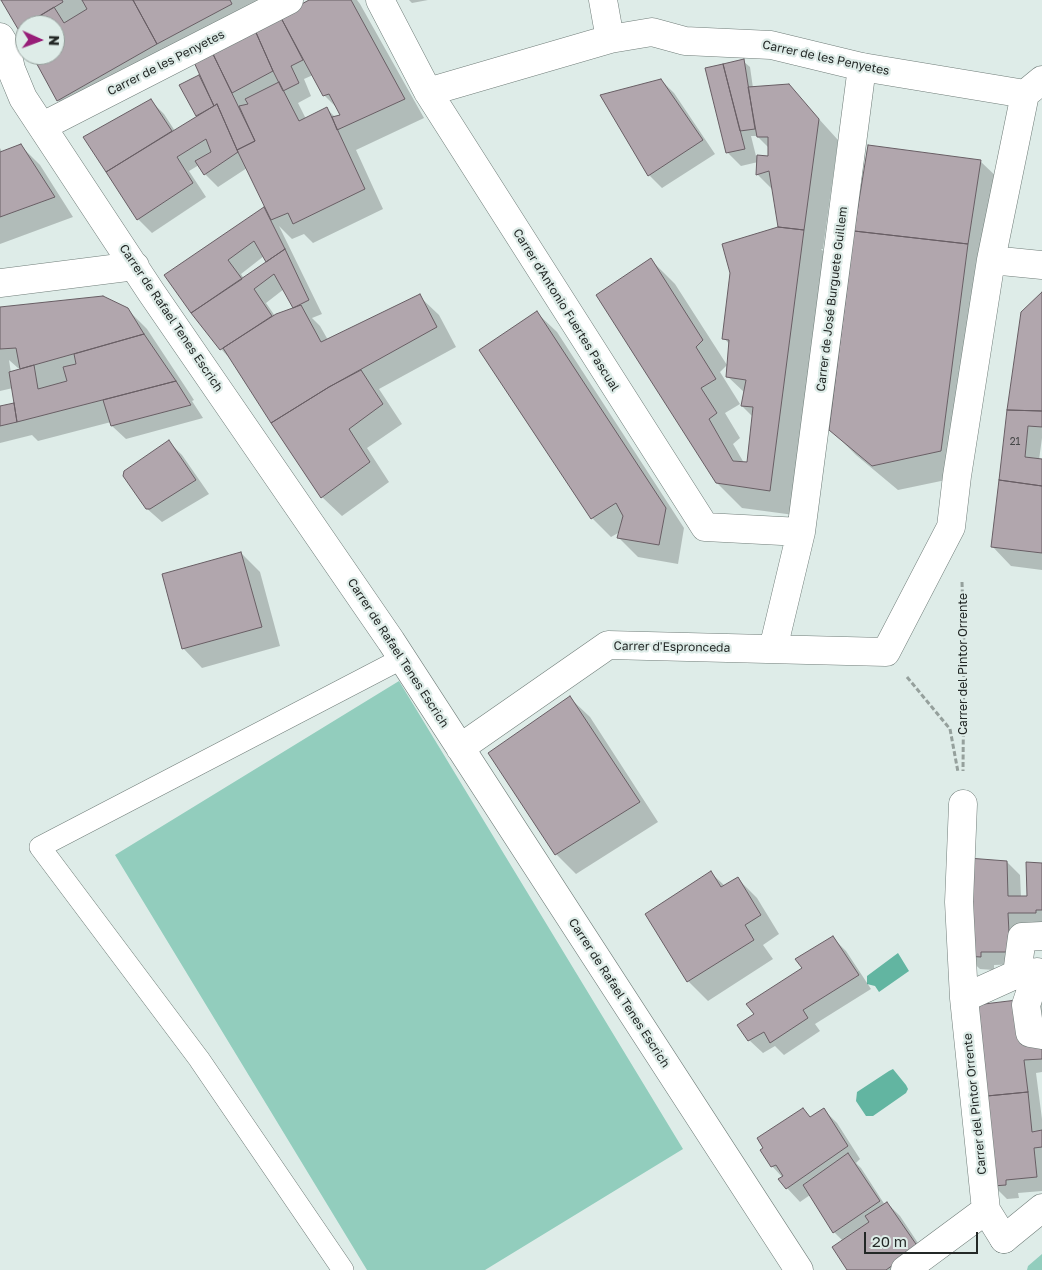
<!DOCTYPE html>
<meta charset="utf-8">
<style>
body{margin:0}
#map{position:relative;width:1042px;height:1270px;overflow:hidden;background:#deece8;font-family:"Golos Text",sans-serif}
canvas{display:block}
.north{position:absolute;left:15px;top:15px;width:50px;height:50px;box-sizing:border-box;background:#deece8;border:1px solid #939e9a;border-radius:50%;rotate:92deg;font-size:14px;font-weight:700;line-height:20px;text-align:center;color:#232826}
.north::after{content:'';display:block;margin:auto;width:18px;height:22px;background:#971e78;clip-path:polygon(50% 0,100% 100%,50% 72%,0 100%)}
.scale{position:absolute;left:864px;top:1232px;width:114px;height:22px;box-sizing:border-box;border:2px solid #232826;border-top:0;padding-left:6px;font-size:15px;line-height:18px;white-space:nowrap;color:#232826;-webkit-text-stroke:4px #deece8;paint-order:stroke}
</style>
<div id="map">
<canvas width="1042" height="1270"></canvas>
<div class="north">N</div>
<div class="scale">20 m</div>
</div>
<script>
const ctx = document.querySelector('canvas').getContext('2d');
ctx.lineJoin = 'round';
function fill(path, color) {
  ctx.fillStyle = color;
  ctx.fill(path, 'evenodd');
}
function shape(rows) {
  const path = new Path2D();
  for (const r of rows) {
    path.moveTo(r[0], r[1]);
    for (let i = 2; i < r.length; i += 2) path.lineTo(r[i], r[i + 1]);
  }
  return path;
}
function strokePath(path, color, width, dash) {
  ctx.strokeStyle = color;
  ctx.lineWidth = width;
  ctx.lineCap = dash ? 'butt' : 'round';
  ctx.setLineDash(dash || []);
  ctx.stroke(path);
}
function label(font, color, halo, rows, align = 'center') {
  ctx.font = font + ' "Golos Text",sans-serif';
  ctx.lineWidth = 4.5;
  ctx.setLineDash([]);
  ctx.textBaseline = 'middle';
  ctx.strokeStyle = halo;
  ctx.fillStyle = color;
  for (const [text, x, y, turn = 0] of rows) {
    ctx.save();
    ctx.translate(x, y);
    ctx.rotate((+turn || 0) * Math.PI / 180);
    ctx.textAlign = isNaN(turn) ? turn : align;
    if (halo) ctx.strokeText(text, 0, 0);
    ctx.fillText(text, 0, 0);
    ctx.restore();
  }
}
const green = shape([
 [399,681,683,1149,485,1270,367,1270,115,855],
 [1042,1254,1042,1270,1027,1270,1028,1266]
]);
const water = shape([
 [898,953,909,971,879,992,875,986,867,984,867,976],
 [893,1069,906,1085,908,1089,906,1093,873,1116,866,1116,856,1101,857,1092,889,1071]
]);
const shadow = shape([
 [3,0,297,0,77,119,58,100,33,55,55,55,55,25,25,25,25,40],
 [311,0,357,0,360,4,424,118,356,150,383,209,313,243,304,234,292,239,279,226,322,314,312,318,320,326,328,340,419,296,439,315,456,347,379,389,402,424,367,448,389,482,342,516,322,497,234,363,221,349,166,275,263,209,270,215,247,168,218,187,205,174,199,165,189,171,206,197,152,233,138,219,85,137,151,101,164,114,175,131,198,117,181,86,199,76,203,81,194,60],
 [313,75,324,95,339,110,342,115,335,117,327,109,306,119,298,103,311,96,304,79],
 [264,256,268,262,244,279,241,274],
 [284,289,296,308,275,316,266,303],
 [409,0,428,0,412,3],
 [743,61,750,67,753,88,789,86,838,140,823,249,821,249,828,256,794,515,742,508,717,483,651,260,675,284,727,365,720,372,740,404,725,413,740,438,733,444,744,463,748,463,753,417,742,406,745,393,727,376,730,345,724,338,780,227,773,190,758,175,758,162,741,166,728,153,706,69],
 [751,136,757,136,769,148,769,158,756,156],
 [661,80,674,93,715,154,662,188,649,175],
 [20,145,40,165,73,217,0,244,0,148,2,152],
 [980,161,1000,180,965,476,898,490,856,455,831,430],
 [1042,294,1042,438,1039,460,1042,460,1042,570,1011,566,992,546],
 [0,308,127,309,147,329,194,400,192,401,203,418,126,439,112,426,111,422,38,441,32,435,0,443,0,408,16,407,13,388,0,391],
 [9,360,18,368,25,368,11,373],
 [537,313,557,332,684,528,678,564,638,557,619,538,620,532,611,537,592,518],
 [169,442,182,455,209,494,162,522,145,507],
 [241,553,260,572,280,646,202,668,183,648],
 [570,698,590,717,658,822,576,874,556,854,490,753],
 [1007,862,1020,875,1021,897,1029,897,1042,864,1042,926,1023,964,994,965,994,970,980,969,966,956],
 [711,873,725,886,737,878,757,898,779,934,763,945,773,959,708,1001,688,981,646,914],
 [833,938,846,951,871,989,815,1024,820,1031,784,1055,775,1046,763,1053,749,1040,804,968],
 [1042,979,1042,1072,1036,1073,1042,1119,1042,1191,1018,1193,1019,1198,1007,1199,994,1186,984,1001,988,1005,1016,1002],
 [803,1110,811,1118,824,1110,837,1123,860,1159,856,1163,861,1168,885,1205,887,1203,900,1216,930,1261,917,1270,848,1270,843,1241,834,1232,810,1195,800,1202,787,1188,783,1178,772,1166]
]);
const building = shape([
 [1,0,62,0,63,2,18,29,1,0],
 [82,0,133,0,157,44,57,101,32,55,55,55,55,25,25,25,25,43,18,29,54,7,64,23,87,9,82,0],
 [133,0,230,0,232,4,157,44,133,0],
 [309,0,351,0,405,99,337,130,332,117,340,115,329,94,323,96,280,16,309,0],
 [280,16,303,60,291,66,299,83,283,91,273,71,254,28,280,16],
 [254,28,273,71,232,93,211,50,254,28],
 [211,50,255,141,237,150,217,104,214,106,193,60,211,50],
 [744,59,755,129,740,131,723,64,744,59],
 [723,64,745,149,726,153,705,68,723,64],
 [199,75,214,106,196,116,179,85,199,75],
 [661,79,703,140,648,176,600,95,661,79],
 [279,82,299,121,327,107,365,189,293,224,288,213,271,220,237,150,255,141,239,106,248,104,245,99,279,82],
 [789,84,819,119,804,230,778,227,769,171,756,175,757,155,768,156,768,137,757,137,748,87,789,84],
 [151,99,172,131,106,172,83,137,151,99],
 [217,104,238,152,204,175,195,161,211,152,206,139,177,157,193,183,137,220,106,172,217,104],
 [21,144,55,197,0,217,0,152,21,144],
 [868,145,981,160,968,244,854,231,868,145],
 [264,207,285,249,266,262,254,241,228,260,242,279,191,313,164,275,264,207],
 [778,227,804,230,770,491,716,483,596,295,651,258,703,340,696,347,716,379,701,388,717,413,709,419,733,461,747,462,753,407,741,406,746,380,726,377,729,340,722,339,730,273,722,244,778,227],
 [854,231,968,244,941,451,872,466,829,430,854,231],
 [285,249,309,300,293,308,274,274,254,289,272,316,220,350,191,313,285,249],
 [1042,292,1042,411,1007,410,1021,312,1042,292],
 [420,294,437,327,329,387,271,423,223,348,276,314,301,305,321,342,420,294],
 [103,296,128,308,144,334,20,369,16,348,0,349,0,307,103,296],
 [537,311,666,508,659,545,617,538,623,516,616,503,591,519,479,350,537,311],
 [144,334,176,381,17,422,9,372,34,365,38,389,67,381,63,367,76,364,74,354,144,334],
 [361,370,383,404,349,429,370,462,321,498,271,423,329,387,361,370],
 [176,381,191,405,111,426,103,400,176,381],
 [14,403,17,422,0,426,0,406,14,403],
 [1007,410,1042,411,1042,427,1028,426,1025,457,1042,459,1042,486,999,480,1007,410],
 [169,440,196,480,150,509,146,509,123,476,124,471,169,440],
 [999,480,1042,486,1042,553,991,547,999,480],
 [241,552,262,627,182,649,162,574,241,552],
 [570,696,640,802,555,855,488,753,570,696],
 [968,858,1007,861,1008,896,1027,896,1026,862,1042,863,1042,910,1036,910,1036,913,1008,913,1010,952,981,952,981,957,965,956,968,858],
 [711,871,721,887,738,877,761,915,745,925,754,940,687,982,645,914,711,871],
 [833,936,859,975,803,1010,808,1018,770,1043,764,1032,748,1041,737,1025,754,1014,746,1004,802,968,795,959,833,936],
 [984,999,984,1004,1017,1000,1021,1044,1042,1042,1042,1059,1024,1060,1028,1092,987,1096,972,1014,984,999],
 [1028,1092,1032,1132,1042,1130,1042,1147,1034,1148,1037,1177,1006,1180,1006,1185,993,1186,987,1096,1028,1092],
 [803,1108,810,1117,824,1108,848,1146,786,1189,778,1179,783,1176,776,1165,771,1167,760,1150,763,1148,757,1138,803,1108],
 [848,1153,880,1201,833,1233,803,1185,848,1153],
 [887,1202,918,1247,886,1270,847,1270,832,1247,869,1222,865,1216,887,1202]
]);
const path = shape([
 [962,582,964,647,963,771],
 [907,677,950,729,958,772]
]);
const service = shape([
 [343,1270,199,1059,40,847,403,658]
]);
const pedestrian = shape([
 [963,804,959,902,964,998,986,1210,1004,1239],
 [1042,973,1037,972,1026,1005,1030,1033,1042,1035],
 [964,998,1017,974,1022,937,1042,936],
 [905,1270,986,1210]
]);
const minor = shape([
 [380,0,428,92,705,527,801,532],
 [603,0,610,39],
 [0,37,6,47,11,69,23,98,151,292,391,641,799,1270],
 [428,92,610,39,652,32,685,41,771,45,862,67,1025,94],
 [1025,94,1042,80],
 [43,126,289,0],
 [991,260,1042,265],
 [0,283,135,266],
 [773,649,801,532,862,67],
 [460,748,608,645,886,652,951,527,957,476,991,260,1025,94],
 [1004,1239,1042,1208]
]);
const numberNames = [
 ["21",1015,442]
];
const streetNames = [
 ["Carrer de les Penyetes",826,58,12],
 ["Carrer de les Penyetes",166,63,-27],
 ["Carrer de José Burguete Guillem",832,299,-83],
 ["Carrer d'Antonio Fuertes Pascual",566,310,58],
 ["Carrer de Rafael Tenes Escrich",171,318,56],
 ["Carrer d'Espronceda",672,647,1],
 ["Carrer de Rafael Tenes Escrich",398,653,57],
 ["Carrer del Pintor Orrente",963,664,-90],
 ["Carrer de Rafael Tenes Escrich",619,993,57],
 ["Carrer del Pintor Orrente",975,1104,-96]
];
fill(green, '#92cdbd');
fill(water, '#62b5a1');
fill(shadow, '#0003');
fill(building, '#b1a6ad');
strokePath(building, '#685e64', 1);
strokePath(service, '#707d79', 22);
strokePath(pedestrian, '#707d79', 29);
strokePath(minor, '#707d79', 29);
strokePath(path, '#95a09c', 3, [5, 2.5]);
strokePath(service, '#fff', 21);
strokePath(pedestrian, '#fff', 28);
strokePath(minor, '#fff', 28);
label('10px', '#464848', null, numberNames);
label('12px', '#232826', '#deece8', streetNames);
</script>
